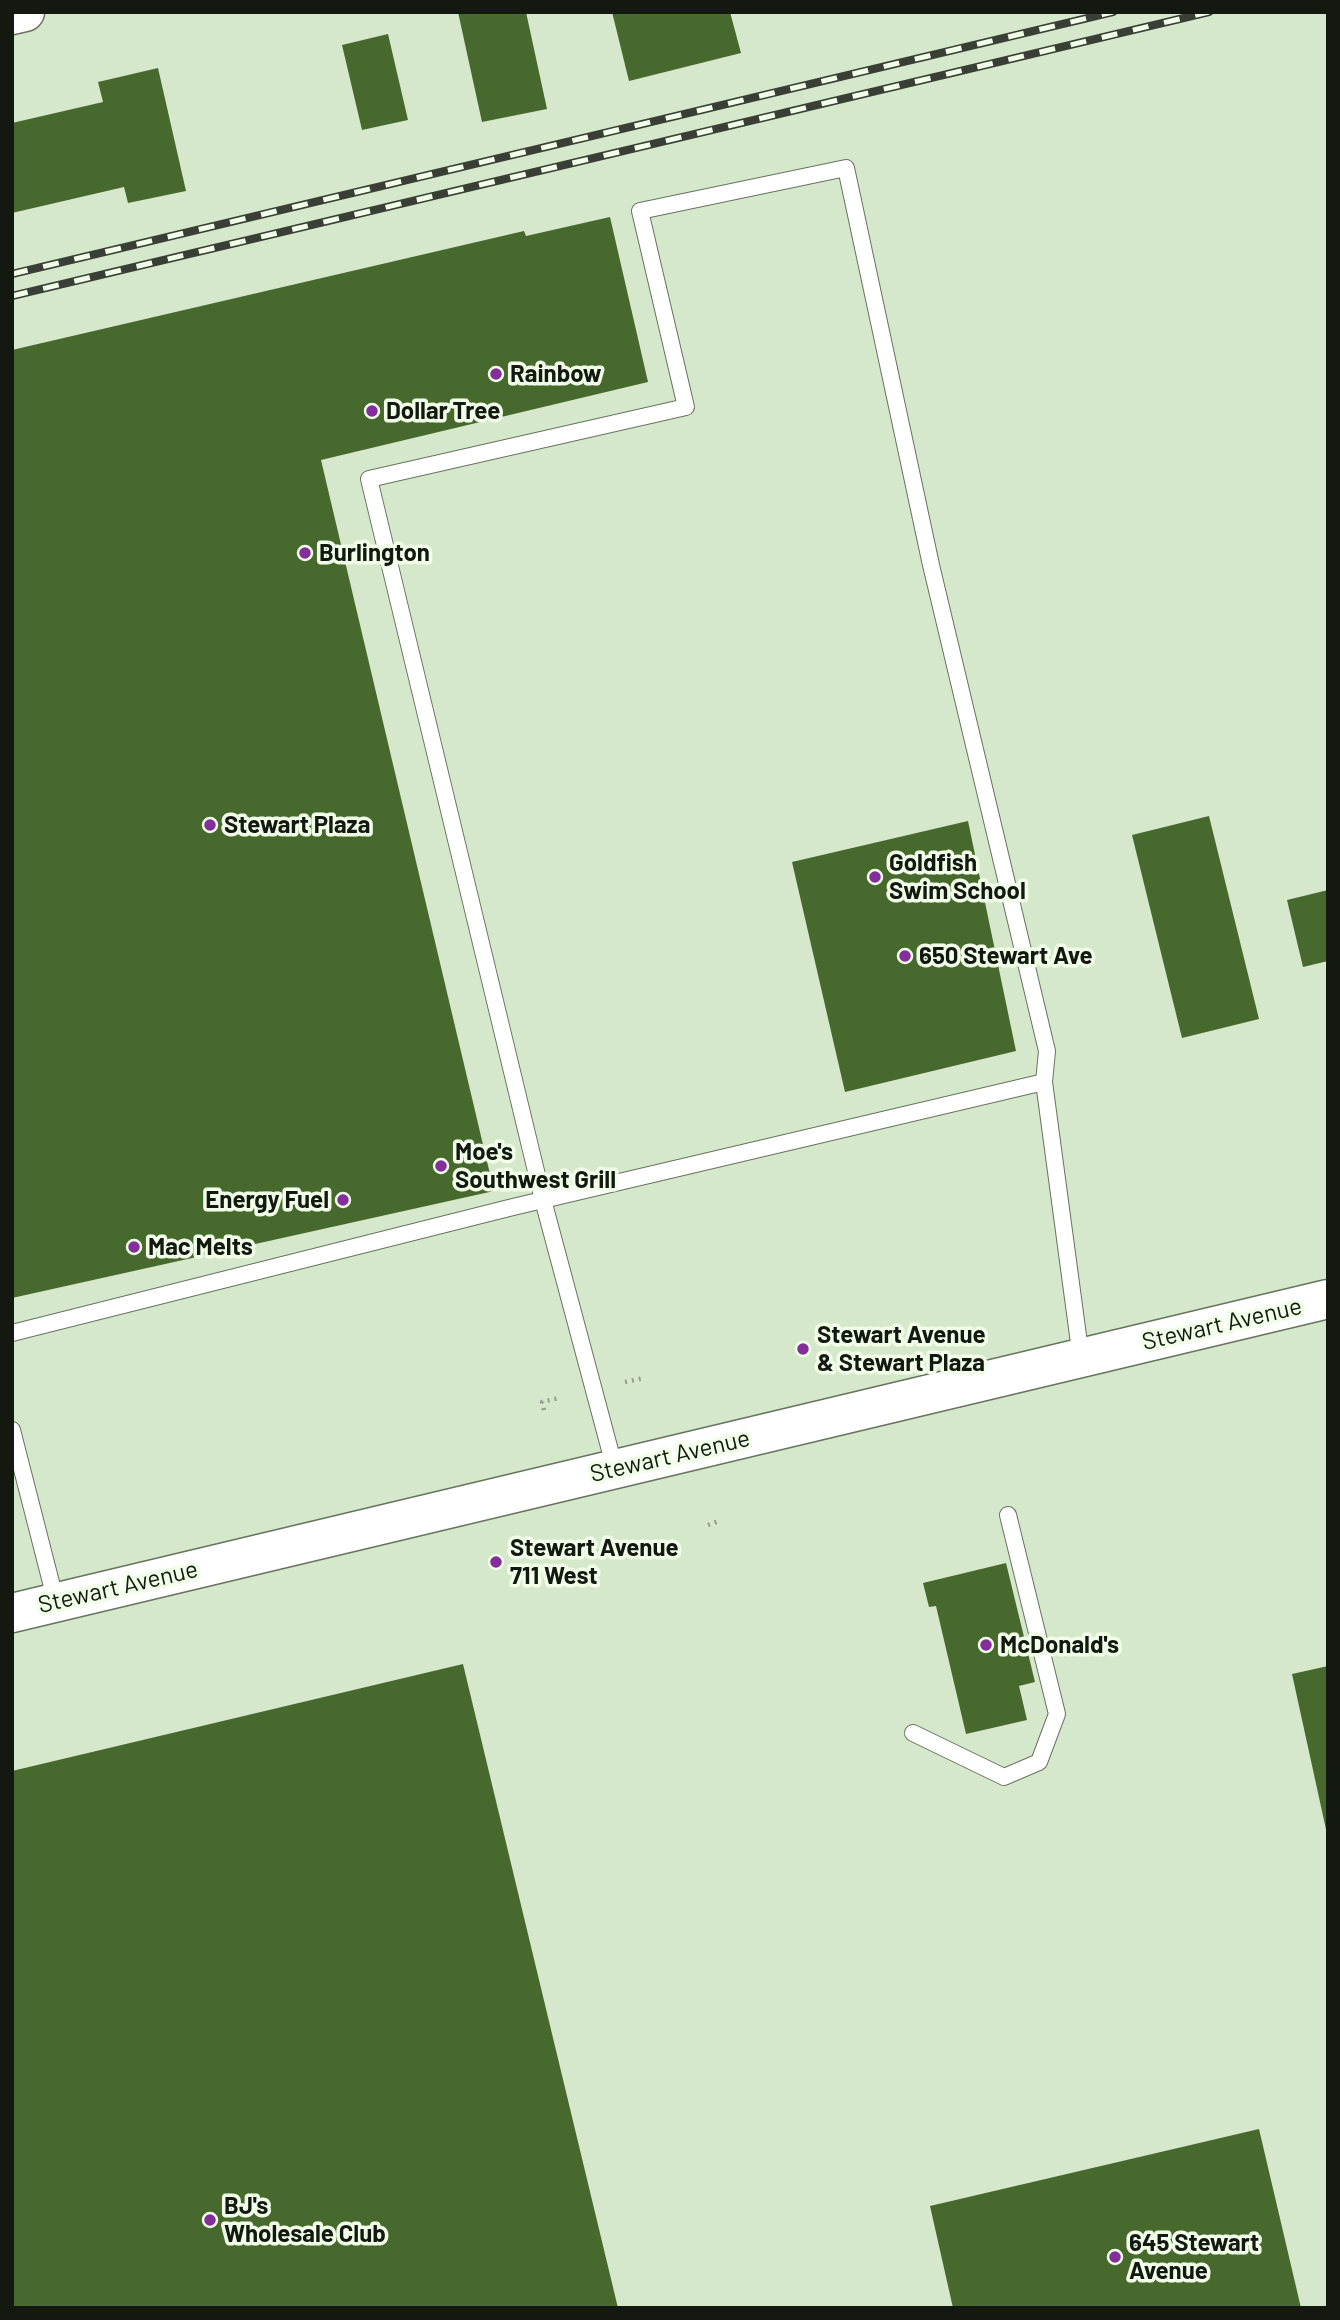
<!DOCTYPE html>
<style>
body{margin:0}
#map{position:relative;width:1340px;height:2320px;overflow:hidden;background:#e3f1db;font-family:Barlow,sans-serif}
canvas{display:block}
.frame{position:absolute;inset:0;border:14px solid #131810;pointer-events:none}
</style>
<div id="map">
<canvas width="1340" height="2320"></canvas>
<div class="frame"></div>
</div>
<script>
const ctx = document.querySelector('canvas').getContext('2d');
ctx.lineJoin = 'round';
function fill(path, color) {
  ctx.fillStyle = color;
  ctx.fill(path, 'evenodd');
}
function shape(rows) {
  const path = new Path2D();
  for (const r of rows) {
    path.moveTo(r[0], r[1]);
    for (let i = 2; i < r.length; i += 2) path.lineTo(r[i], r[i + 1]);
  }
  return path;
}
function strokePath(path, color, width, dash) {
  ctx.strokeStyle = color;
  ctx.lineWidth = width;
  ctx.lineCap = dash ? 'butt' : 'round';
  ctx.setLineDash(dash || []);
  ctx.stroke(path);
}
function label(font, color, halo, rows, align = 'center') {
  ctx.font = font + ' Barlow,sans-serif';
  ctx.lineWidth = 7;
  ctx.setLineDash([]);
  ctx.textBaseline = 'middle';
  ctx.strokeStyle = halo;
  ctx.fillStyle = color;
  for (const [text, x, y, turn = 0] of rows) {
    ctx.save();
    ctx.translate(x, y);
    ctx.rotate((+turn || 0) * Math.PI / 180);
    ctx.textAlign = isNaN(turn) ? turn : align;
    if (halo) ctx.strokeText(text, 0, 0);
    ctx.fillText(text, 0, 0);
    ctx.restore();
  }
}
const built = shape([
 [12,12,1328,12,1328,2308,12,2308]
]);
const building = shape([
 [458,12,526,12,547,109,482,122],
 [612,12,730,12,741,53,629,81],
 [388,34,408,120,362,130,342,45],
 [158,68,186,191,128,203,124,187,12,213,12,123,103,102,98,82],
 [610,217,648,382,321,460,494,1191,12,1298,12,350,524,231,526,236],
 [1209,816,1259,1019,1182,1038,1132,835],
 [968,821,1016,1051,845,1092,792,862],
 [1328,890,1328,961,1303,967,1287,900],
 [1006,1563,1035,1682,1019,1686,1027,1720,966,1734,936,1606,929,1607,923,1583],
 [463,1664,618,2308,12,2308,12,1771],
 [1328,1666,1328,1834,1327,1834,1292,1674],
 [1259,2129,1301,2308,953,2308,930,2206]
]);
const path = shape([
 [625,1382,644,1378],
 [544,1410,542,1402,559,1398],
 [708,1525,719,1521],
 [581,1544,585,1555],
 [598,1552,608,1549]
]);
const service = shape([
 [12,1333,513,1207,1044,1082],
 [12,1430,56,1602],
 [615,1469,543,1200,369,479,686,407,640,211,846,168,931,565,1047,1051,1044,1082,1081,1358],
 [913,1733,1004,1777,1039,1762,1057,1714,1008,1515]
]);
const tertiary = shape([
 [12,15,25,12]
]);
const secondary = shape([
 [12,1613,1328,1299]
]);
const rail = shape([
 [12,274,1113,12],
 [12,296,1209,12]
]);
const markers = [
 [496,374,7,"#842e9c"],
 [372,411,7,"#842e9c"],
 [305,553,7,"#842e9c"],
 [210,825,7,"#842e9c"],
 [875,877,7,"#842e9c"],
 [905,956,7,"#842e9c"],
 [441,1166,7,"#842e9c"],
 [343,1200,7,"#842e9c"],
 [134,1247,7,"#842e9c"],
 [803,1349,7,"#842e9c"],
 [496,1562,7,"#842e9c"],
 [986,1645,7,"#842e9c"],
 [210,2220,7,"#842e9c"],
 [1115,2257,7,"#842e9c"]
];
const poiNames = [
 ["Rainbow",510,374],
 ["Dollar Tree",386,411],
 ["Burlington",319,553],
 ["Stewart Plaza",224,825],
 ["Goldfish",889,863],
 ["Swim School",889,891],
 ["650 Stewart Ave",919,956],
 ["Moe's",455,1152],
 ["Southwest Grill",455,1180],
 ["Energy Fuel",329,1200,"right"],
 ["Mac Melts",148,1247],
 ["Stewart Avenue",817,1335],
 ["& Stewart Plaza",817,1363],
 ["Stewart Avenue",510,1548],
 ["711 West",510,1576],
 ["McDonald's",1000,1645],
 ["BJ's",224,2206],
 ["Wholesale Club",224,2234],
 ["645 Stewart",1129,2243],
 ["Avenue",1129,2271]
];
const streetNames = [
 ["Stewart Avenue",1222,1324,-13],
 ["Stewart Avenue",670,1456,-13],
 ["Stewart Avenue",118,1587,-13]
];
fill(built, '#d6e8cb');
fill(building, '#47692e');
strokePath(service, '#67735f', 18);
strokePath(tertiary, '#67735f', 41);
strokePath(secondary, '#67735f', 41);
strokePath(path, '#939d8d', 4.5, [2, 5]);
strokePath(service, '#fff', 16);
strokePath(tertiary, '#fff', 38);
strokePath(secondary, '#fff', 38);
strokePath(rail, '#393f35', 8);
strokePath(rail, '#f1fee8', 5, [16]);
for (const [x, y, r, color] of markers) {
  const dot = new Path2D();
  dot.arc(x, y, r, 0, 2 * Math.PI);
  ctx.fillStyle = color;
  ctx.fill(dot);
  strokePath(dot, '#f1fee8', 2.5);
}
label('bold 24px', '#131810', '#f1fee8', poiNames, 'left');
label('24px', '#131810', '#f1fee8', streetNames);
</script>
